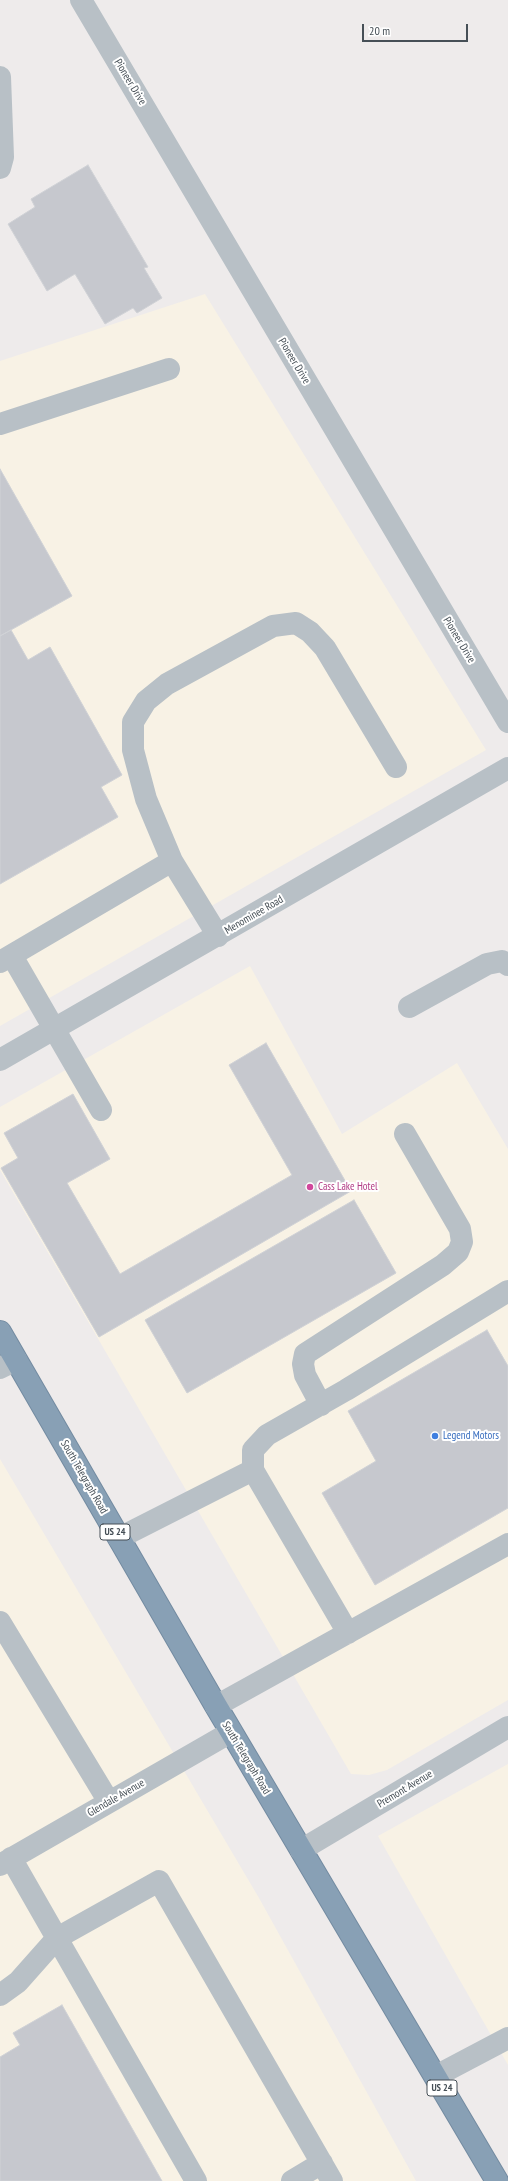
<!DOCTYPE html>
<style>
body{margin:0}
#map{position:relative;width:508px;height:2181px;overflow:hidden;background:#eeebeb;font-family:"PT Sans Narrow",sans-serif}
canvas{display:block}
.scale{position:absolute;left:362px;top:24px;width:106px;height:18px;box-sizing:border-box;border:2px solid #464f56;border-top:0;padding-left:5px;font-size:12px;line-height:14px;white-space:nowrap;color:#464f56;-webkit-text-stroke:3px #fff;paint-order:stroke}
</style>
<div id="map">
<canvas width="508" height="2181"></canvas>
<div class="scale">20 m</div>
</div>
<script>
const ctx = document.querySelector('canvas').getContext('2d');
ctx.lineJoin = 'round';
function fill(path, color) {
  ctx.fillStyle = color;
  ctx.fill(path, 'evenodd');
}
function shape(rows) {
  const path = new Path2D();
  for (const r of rows) {
    path.moveTo(r[0], r[1]);
    for (let i = 2; i < r.length; i += 2) path.lineTo(r[i], r[i + 1]);
  }
  return path;
}
function strokePath(path, color, width, dash) {
  ctx.strokeStyle = color;
  ctx.lineWidth = width;
  ctx.lineCap = dash ? 'butt' : 'round';
  ctx.setLineDash(dash || []);
  ctx.stroke(path);
}
function label(font, color, halo, rows, align = 'center') {
  ctx.font = font + ' "PT Sans Narrow",sans-serif';
  ctx.lineWidth = 4;
  ctx.setLineDash([]);
  ctx.textBaseline = 'middle';
  ctx.strokeStyle = halo;
  ctx.fillStyle = color;
  for (const [text, x, y, turn = 0] of rows) {
    ctx.save();
    ctx.translate(x, y);
    ctx.rotate((+turn || 0) * Math.PI / 180);
    ctx.textAlign = isNaN(turn) ? turn : align;
    if (halo) ctx.strokeText(text, 0, 0);
    ctx.fillText(text, 0, 0);
    ctx.restore();
  }
}
const commercial = shape([
 [205,294,486,750,0,1026,0,361],
 [250,966,342,1134,457,1063,508,1149,508,1700,387,1770,369,1775,351,1774,0,1170,0,1107],
 [0,1459,259,1898,416,2181,0,2181],
 [508,1764,508,2065,378,1836]
]);
const building = shape([
 [88,165,148,267,144,268,162,298,137,313,133,308,105,324,75,274,47,291,8,224,35,207,31,199,88,165],
 [0,469,72,596,0,636,0,469],
 [11,630,28,660,50,647,122,775,101,787,118,817,0,884,0,636,11,630],
 [266,1043,351,1191,99,1337,1,1168,18,1158,4,1133,73,1094,110,1159,67,1183,120,1274,292,1175,229,1065,266,1043],
 [354,1200,396,1273,187,1393,145,1320,354,1200],
 [487,1330,508,1366,508,1508,375,1585,322,1493,376,1461,348,1411,487,1330],
 [62,2005,162,2181,0,2181,0,2057,20,2045,13,2033,62,2005]
]);
const minor = shape([
 [81,0,508,722],
 [0,77,3,157,0,168],
 [0,424,169,369],
 [172,861,146,799,133,750,133,722,146,701,167,684,273,626,296,623,310,632,325,648,396,767],
 [12,956,101,1110],
 [0,962,172,861,218,936],
 [409,1007,487,964,502,961,508,965],
 [0,1060,508,768],
 [0,1368,16,1360],
 [321,1405,305,1375,303,1364,305,1354,443,1265,458,1252,462,1242,460,1229,405,1134],
 [253,1470,253,1450,267,1435,346,1390,508,1291],
 [119,1538,253,1470,348,1633],
 [0,1622,109,1802],
 [216,1706,508,1544],
 [301,1850,508,1727],
 [11,1858,196,2181],
 [0,1865,231,1732],
 [0,1995,18,1982,57,1938,159,1881,332,2181],
 [436,2076,508,2038],
 [292,2181,322,2163]
]);
const highway = shape([
 [0,1332,216,1706,497,2181]
]);
const markers = [
 [310,1187,4,"#d1479c"],
 [435,1436,4,"#3f7fe0"]
];
const shields = [
 [115,1532,30],
 [442,2088,30]
];
const shieldNames = [
 ["US 24",115,1532],
 ["US 24",442,2088]
];
const streetNames = [
 ["Pioneer Drive",130,82,59],
 ["Pioneer Drive",294,361,59],
 ["Pioneer Drive",459,640,59],
 ["Menominee Road",254,915,-30],
 ["South Telegraph Road",84,1477,60],
 ["South Telegraph Road",246,1758,59],
 ["Premont Avenue",405,1789,-31],
 ["Glendale Avenue",116,1798,-30]
];
const hotelNames = [
 ["Cass Lake Hotel",318,1187]
];
const shopNames = [
 ["Legend Motors",443,1436]
];
fill(commercial, '#f8f2e5');
fill(building, '#c6c8ce');
strokePath(building, '#d0d2d6', 1);
strokePath(highway, '#738ba1', 24);
strokePath(minor, '#b8c0c6', 22);
strokePath(highway, '#88a0b5', 22);
for (const [x, y, r, color] of markers) {
  const dot = new Path2D();
  dot.arc(x, y, r, 0, 2 * Math.PI);
  ctx.fillStyle = color;
  ctx.fill(dot);
  strokePath(dot, '#fff', 1.5);
}
for (const [x, y, w] of shields) {
  const box = new Path2D();
  box.roundRect(x - w / 2, y - 8, w, 16, 3);
  ctx.fillStyle = '#fff';
  ctx.fill(box);
  strokePath(box, '#464f56', 1);
}
label('bold 10px', '#464f56', null, shieldNames);
label('11px', '#464f56', '#fff', streetNames);
label('11px', '#b23c85', '#fff', hotelNames, 'left');
label('11px', '#366cbe', '#fff', shopNames, 'left');
</script>
